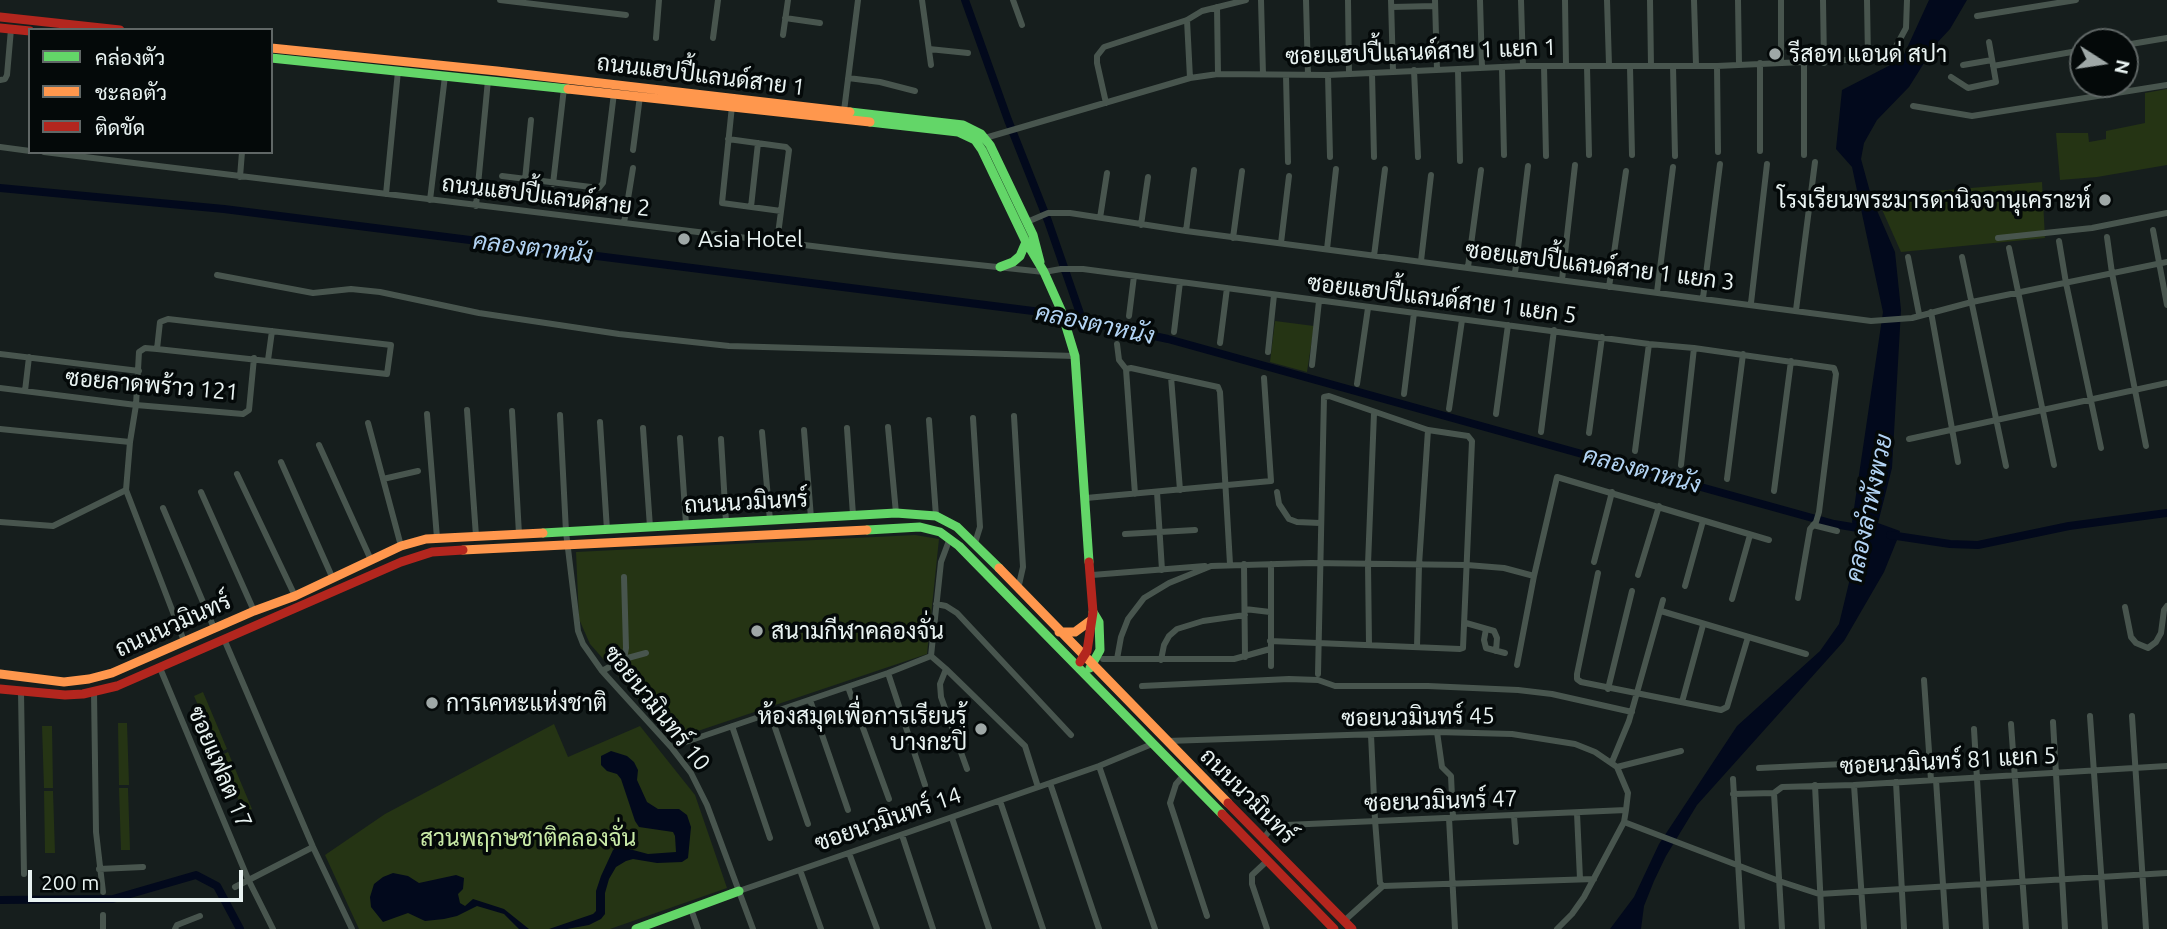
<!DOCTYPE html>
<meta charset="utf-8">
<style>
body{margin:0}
#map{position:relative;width:2167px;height:929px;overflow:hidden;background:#161e1d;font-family:Ubuntu,Sarabun,sans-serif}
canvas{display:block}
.legend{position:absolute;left:28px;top:28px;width:245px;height:126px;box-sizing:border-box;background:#040909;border:2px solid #606766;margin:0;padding:9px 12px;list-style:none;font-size:21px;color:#e9f3f2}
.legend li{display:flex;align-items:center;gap:14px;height:35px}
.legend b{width:35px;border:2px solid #606766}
.north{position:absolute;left:2069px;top:28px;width:70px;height:70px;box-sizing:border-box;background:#040909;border:2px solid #606766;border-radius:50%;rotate:102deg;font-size:19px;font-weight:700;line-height:28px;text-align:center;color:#e9f3f2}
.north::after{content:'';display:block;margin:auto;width:24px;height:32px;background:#9fa8a7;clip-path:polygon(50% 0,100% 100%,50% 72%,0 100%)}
.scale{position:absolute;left:28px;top:870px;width:215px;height:32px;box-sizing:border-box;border:4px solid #e9f3f2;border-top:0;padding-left:9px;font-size:21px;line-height:24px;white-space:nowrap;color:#e9f3f2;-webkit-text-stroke:5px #040909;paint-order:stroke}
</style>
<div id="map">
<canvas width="2167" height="929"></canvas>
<ul class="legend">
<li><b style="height:9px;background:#63d668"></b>คล่องตัว</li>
<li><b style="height:9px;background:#ff974d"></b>ชะลอตัว</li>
<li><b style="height:9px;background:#b3261e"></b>ติดขัด</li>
</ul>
<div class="north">N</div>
<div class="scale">200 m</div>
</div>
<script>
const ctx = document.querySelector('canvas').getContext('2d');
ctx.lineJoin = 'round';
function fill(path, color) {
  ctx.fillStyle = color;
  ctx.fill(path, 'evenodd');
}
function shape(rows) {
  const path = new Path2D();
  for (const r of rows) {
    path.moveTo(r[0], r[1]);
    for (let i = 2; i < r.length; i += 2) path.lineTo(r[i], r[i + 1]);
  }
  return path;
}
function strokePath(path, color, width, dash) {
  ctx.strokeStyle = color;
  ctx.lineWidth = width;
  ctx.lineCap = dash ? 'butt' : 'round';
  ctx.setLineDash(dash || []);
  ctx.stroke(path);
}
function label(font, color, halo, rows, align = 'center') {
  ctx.font = font + ' Ubuntu,Sarabun,sans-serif';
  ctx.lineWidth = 7;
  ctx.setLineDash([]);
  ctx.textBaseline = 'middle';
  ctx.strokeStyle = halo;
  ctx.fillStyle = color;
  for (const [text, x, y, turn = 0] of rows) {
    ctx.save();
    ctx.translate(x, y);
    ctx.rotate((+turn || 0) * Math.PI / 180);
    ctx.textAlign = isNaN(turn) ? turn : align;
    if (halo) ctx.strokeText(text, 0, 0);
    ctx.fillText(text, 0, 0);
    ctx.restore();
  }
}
const green = shape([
 [2167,89,2167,165,2097,177,2060,180,2056,133,2088,133,2089,142,2106,139,2106,131,2145,123,2145,93],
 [2042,182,2045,238,1901,252,1876,196],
 [1275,321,1314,326,1307,372,1270,362],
 [915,535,939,539,927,654,674,739,590,644,579,619,576,552],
 [203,692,227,749,219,753,194,696],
 [118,723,127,723,129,785,119,785],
 [554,724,568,757,640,726,695,795,727,888,610,929,359,929,325,855,385,814],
 [42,726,52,726,53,788,44,788],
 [228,752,252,809,244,813,220,756],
 [119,788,128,788,130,850,121,850],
 [44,791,53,791,55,853,45,853]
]);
const water = shape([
 [1929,0,1967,0,1950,29,1936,44,1909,87,1877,120,1864,143,1861,159,1872,199,1895,252,1901,310,1892,468,1878,523,1900,531,1897,540,1884,572,1844,641,1697,805,1666,856,1654,881,1644,906,1641,929,1610,929,1634,897,1659,844,1737,726,1820,651,1839,624,1860,537,1852,522,1883,312,1852,167,1836,149,1842,90,1902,59],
 [611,751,627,756,634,762,638,770,637,780,647,802,658,809,679,809,687,815,691,827,688,858,682,862,657,863,633,859,626,861,616,867,609,879,605,893,605,914,601,919,589,925,567,929,549,929,593,914,596,911,596,891,601,876,613,850,618,846,648,854,676,852,675,836,673,832,639,827,635,821,621,779,617,774,607,771,601,765,601,756],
 [393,873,408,876,419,883,456,875,464,878,463,889,458,894,460,903,465,906,473,899,504,909,529,929,519,929,504,914,477,906,457,916,444,919,425,921,408,913,383,922,371,907,370,897,374,884,383,877]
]);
const canal = shape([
 [965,0,1008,120,1048,221,1083,322],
 [0,188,224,209,1041,312,1168,339,1834,524,1864,529],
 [1890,535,1950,544,1978,545,2069,526,2167,513],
 [0,900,113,899,196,875,217,886,240,929]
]);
const street = shape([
 [500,0,626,15],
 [922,0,931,65],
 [1013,0,1022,25],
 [1261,0,1263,74],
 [1306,0,1308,75],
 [1348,0,1349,74],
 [1391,0,1393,71],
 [1435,0,1437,70],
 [1480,0,1482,68],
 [1521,0,1523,66],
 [1565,0,1566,65],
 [1607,0,1609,65],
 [1650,0,1651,66],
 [1694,0,1696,65],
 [1738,0,1739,64],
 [1781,0,1781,63],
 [1823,0,1824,63],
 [1867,0,1868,59],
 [1217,7,1218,74],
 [1392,7,1435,6],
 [1977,16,2076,0],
 [785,18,820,23],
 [1187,20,1190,78],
 [783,35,788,0],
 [656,38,659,0],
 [713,38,718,0],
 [2125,45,2167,38],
 [929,49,968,53],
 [1963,65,1992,60],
 [1544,66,1546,156],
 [1587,66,1589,155],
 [1673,66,1675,156],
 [1717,66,1718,152],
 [1993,66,2083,50],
 [1630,67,1632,155],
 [1502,68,1504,155],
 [1414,70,1418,157],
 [1458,70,1460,161],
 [1372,73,1374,157],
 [1286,75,1288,162],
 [1328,75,1330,157],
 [1951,77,1968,88,1996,82,1989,42],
 [848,78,880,82,915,91],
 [0,80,5,79,7,75,11,29],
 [1106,103,1097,63,1097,56,1104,47,1187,20,1202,11,1246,0],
 [732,106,722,203,781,211],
 [1913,106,1972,116,2167,85],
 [844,111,858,0],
 [985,138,1190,78,1218,74,1328,75,1523,66,1717,66,1868,59,1894,50,1906,28,1907,0],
 [728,139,786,147,789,150,777,242],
 [0,147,30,151],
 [633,150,640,96],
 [1760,151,1760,63],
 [44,152,894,256,1044,272,1061,269,1083,269,1649,344,1694,348,1834,368,1836,374,1819,512,1816,522,1810,529,1798,598],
 [1804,155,1804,64],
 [502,176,599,188,603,183,614,93],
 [240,177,242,152],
 [525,180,531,120],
 [553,184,564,88],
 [386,194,398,71],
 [430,200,445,76],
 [476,206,488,80],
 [751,207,758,143],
 [1100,218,1107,173],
 [1027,222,1048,213,1070,213,1186,231,1871,321,1912,318,1972,302,2167,262],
 [624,223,633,168],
 [1141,225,1148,177],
 [2153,230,2167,305],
 [1186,231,1194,170],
 [2107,237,2112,273,2146,446],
 [1233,238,1242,171],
 [1998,238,2092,228,2167,213],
 [2059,241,2066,283,2101,448],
 [1281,243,1289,176],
 [2009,248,2054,465],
 [1327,249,1336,169],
 [1374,256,1385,169],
 [1908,257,1919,314],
 [1962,257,2006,466],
 [1421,261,1431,175],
 [1468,267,1481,170],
 [1515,273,1528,166],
 [217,275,313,293,351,289,380,292,479,313,619,334,729,346,1075,356],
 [1562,280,1575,165],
 [1609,287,1626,171],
 [1657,292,1673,167],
 [1703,298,1720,164],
 [1751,303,1767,164],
 [1796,310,1815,162],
 [1931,312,1958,462],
 [1129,316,1134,276],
 [1174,332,1180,282],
 [1220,343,1227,288],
 [1117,344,1119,360,1126,369,1135,494],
 [157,349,160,322,168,319,391,345,387,374,157,349,145,348,139,352,136,405,130,442,126,490,184,641],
 [1268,352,1274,295],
 [0,354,139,371],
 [268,360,272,331],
 [1312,365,1319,301],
 [1126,369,1131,368,1218,387,1220,392,1230,564],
 [1171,377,1180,490],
 [1357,384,1368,308],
 [0,388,136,405,243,414,249,410,254,358],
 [25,391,29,357],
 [1404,394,1414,313],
 [1449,409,1462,320],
 [467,410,476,536],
 [512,411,519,534],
 [427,414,437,538],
 [1496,414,1508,325],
 [560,415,566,532,578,631,583,644,602,671,671,747,691,773,707,805,753,929],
 [1014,416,1023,567,1018,589],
 [973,418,980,527,975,543],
 [929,420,936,516],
 [600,422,607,530],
 [368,423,401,546],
 [888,427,896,513],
 [643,428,650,527],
 [847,428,853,515],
 [0,429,130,442],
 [804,430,811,518],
 [762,432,770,520],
 [1541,432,1554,330],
 [1589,433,1602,337],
 [680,438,686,524],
 [721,439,726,522],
 [1909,439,2167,383],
 [319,445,371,560],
 [1635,451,1649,344],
 [281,462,333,579],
 [1681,465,1694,348],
 [237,474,295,596],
 [383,479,418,471],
 [1727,479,1743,354],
 [1774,491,1791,361],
 [201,492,254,611],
 [1157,492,1162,570],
 [1277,492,1279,504,1289,519,1297,522,1320,523],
 [1086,498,1271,481,1264,378],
 [163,508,214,628],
 [0,522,53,526,126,490],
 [1813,525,1837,531],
 [1125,534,1195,530],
 [1594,562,1612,492],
 [1244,564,1245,657],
 [1271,564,1271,666],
 [1598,573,1577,674,1577,679,1581,682,1721,710,1727,707,1748,637],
 [1092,575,1205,566],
 [1638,575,1659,506],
 [1685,586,1703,521],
 [1732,599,1750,535],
 [936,604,946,606,957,613,1071,735],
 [2125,607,2131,637,2136,643,2148,648,2156,642,2161,633,2164,610,2167,606],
 [1245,609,1270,612],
 [1661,611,1806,654],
 [1466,623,1494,631,1497,638,1496,651],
 [1486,629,1484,640,1486,648,1505,653],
 [224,639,313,847,352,929],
 [1270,641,1460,649,1463,648,1472,441,1468,436,1428,430,1419,565,1417,647],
 [1369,645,1368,564,1374,413],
 [931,656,946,669,940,684,941,697,967,769],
 [624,659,646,653],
 [1103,659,1234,659,1270,649],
 [1117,659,1121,637,1128,619,1144,598,1169,583,1211,566,1311,563,1467,565,1504,568,1534,576],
 [1161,660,1164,645,1169,636,1177,629,1203,621,1245,615],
 [1517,665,1534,576,1557,477,1769,540],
 [160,668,248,879,273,929],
 [946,669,1025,746,1038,787],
 [602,671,624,659,626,648,624,577],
 [888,673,925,785],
 [1318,674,1324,397,1329,396,1428,430],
 [1924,680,1931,780],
 [1142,686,1289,679,1318,680,1335,686,1428,686,1518,690,1552,694,1632,712],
 [848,687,889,799],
 [1608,689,1632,591],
 [21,692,24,874],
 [94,692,96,832,103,892],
 [810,700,848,810],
 [1682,702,1703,625],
 [770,713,808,824],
 [2090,716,2105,929],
 [2132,716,2146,929],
 [2053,722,2065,929],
 [2011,724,2026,929],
 [732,726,770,838],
 [1974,729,1986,929],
 [1437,732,1442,767,1451,776,1453,818],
 [1371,735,1375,820,1380,883,1383,886],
 [1167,741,1437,732,1512,734,1575,744,1595,752,1617,767,1628,793,1626,810,1624,822,1584,897,1572,914,1557,929],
 [671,747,888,673,931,656,941,562,950,538],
 [1612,762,1629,721,1663,600],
 [1099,766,1155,929],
 [1617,767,1681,751],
 [1759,768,1929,760],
 [1183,776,1176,784,1170,803,1207,916],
 [1733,779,1742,929],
 [1936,780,1946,929],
 [1896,782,1904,929],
 [1050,783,1099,929],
 [1815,785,1822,929],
 [1854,785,1864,929],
 [1774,793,1782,929],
 [1733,794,1774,793,1782,787,1854,785,2167,766],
 [1000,801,1043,929],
 [1577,813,1580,879],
 [1514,816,1516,842],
 [952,818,989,929],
 [1449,818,1455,929],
 [1624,822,1779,881,1819,894,2167,873],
 [902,835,933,929],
 [1263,839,1270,830,1286,825,1626,810],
 [849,853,877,929],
 [1267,861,1252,875,1252,884,1267,929],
 [99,869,143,867],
 [800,870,821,929],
 [235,887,313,847],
 [739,891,1099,766,1152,744],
 [691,909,698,929],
 [1344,921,1383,886,1594,879],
 [103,929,103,915],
 [175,929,177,925,200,916]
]);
const fast = shape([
 [271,58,568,89],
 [850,112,963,125,981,134,990,145,1033,235,1040,262],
 [870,122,958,132,975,140,982,150,1025,240,1044,272,1061,310,1075,356,1089,562],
 [1000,267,1013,262,1020,256,1026,242],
 [867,530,920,527,940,532,959,546,1222,814],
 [543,533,896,513,936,516,957,527,999,568],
 [1090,668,1100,650,1099,622,1093,612],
 [636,929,739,891]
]);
const slow = shape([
 [271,48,497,71,850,112],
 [568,89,870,122],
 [463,550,867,530],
 [999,568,1228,803],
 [1059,632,1075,632,1090,621],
 [0,674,64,682,89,679,112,673,254,611,295,596,401,546,426,539,543,533]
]);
const jam = shape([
 [0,17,120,30],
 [0,28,30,31],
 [1080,662,1087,651,1093,612,1089,562],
 [0,689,65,695,83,694,117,686,401,562,432,552,463,550],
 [1228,803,1352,929],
 [1222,814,1334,929]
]);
const markers = [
 [1775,54,7,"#9fa8a7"],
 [2105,200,7,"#9fa8a7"],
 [684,239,7,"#9fa8a7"],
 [757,631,7,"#9fa8a7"],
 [432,703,7,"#9fa8a7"],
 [981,729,7,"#9fa8a7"]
];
const streetNames = [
 ["ซอยแฮปปี้แลนด์สาย 1 แยก 1",1421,52,-2],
 ["ถนนแฮปปี้แลนด์สาย 1",701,75,7],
 ["ถนนแฮปปี้แลนด์สาย 2",546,196,7],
 ["ซอยแฮปปี้แลนด์สาย 1 แยก 3",1600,266,7],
 ["ซอยแฮปปี้แลนด์สาย 1 แยก 5",1442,299,7],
 ["ซอยลาดพร้าว 121",152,385,5],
 ["ถนนนวมินทร์",746,502,-3],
 ["ถนนนวมินทร์",173,625,-24],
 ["ซอยนวมินทร์ 10",657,708,51],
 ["ซอยนวมินทร์ 45",1418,717,-1],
 ["ซอยนวมินทร์ 81 แยก 5",1948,761,-3],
 ["ซอยแฟลต 17",220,767,67],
 ["ถนนนวมินทร์",1248,796,45],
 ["ซอยนวมินทร์ 47",1441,801,-2],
 ["ซอยนวมินทร์ 14",888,819,-19]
];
const poiNames = [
 ["รีสอท แอนด่ สปา",1789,54],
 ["โรงเรียนพระมารดานิจจานุเคราะห์",2091,200,"right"],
 ["Asia Hotel",698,239],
 ["สนามกีฬาคลองจั่น",771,631],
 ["การเคหะแห่งชาติ",446,703],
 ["ห้องสมุดเพื่อการเรียนรู้",967,716,"right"],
 ["บางกะปิ",967,742,"right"]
];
const parkNames = [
 ["สวนพฤกษชาติคลองจั่น",528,838]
];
const waterNames = [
 ["คลองตาหนัง",533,248,7],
 ["คลองตาหนัง",1095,324,12],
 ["คลองตาหนัง",1642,470,15],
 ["คลองลำพังพวย",1869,508,-78]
];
fill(green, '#253414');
fill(water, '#02091c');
strokePath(canal, '#02091c', 8);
strokePath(street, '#48554e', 6);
strokePath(fast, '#63d668', 9);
strokePath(slow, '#ff974d', 9);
strokePath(jam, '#b3261e', 9);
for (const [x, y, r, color] of markers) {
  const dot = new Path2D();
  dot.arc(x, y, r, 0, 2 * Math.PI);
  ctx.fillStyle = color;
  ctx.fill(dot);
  strokePath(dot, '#040909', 2.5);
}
label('23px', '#e9f3f2', '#040909', streetNames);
label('23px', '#e9f3f2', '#040909', poiNames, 'left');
label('23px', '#c9eba7', '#040909', parkNames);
label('italic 24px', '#b3d4f4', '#040909', waterNames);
</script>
